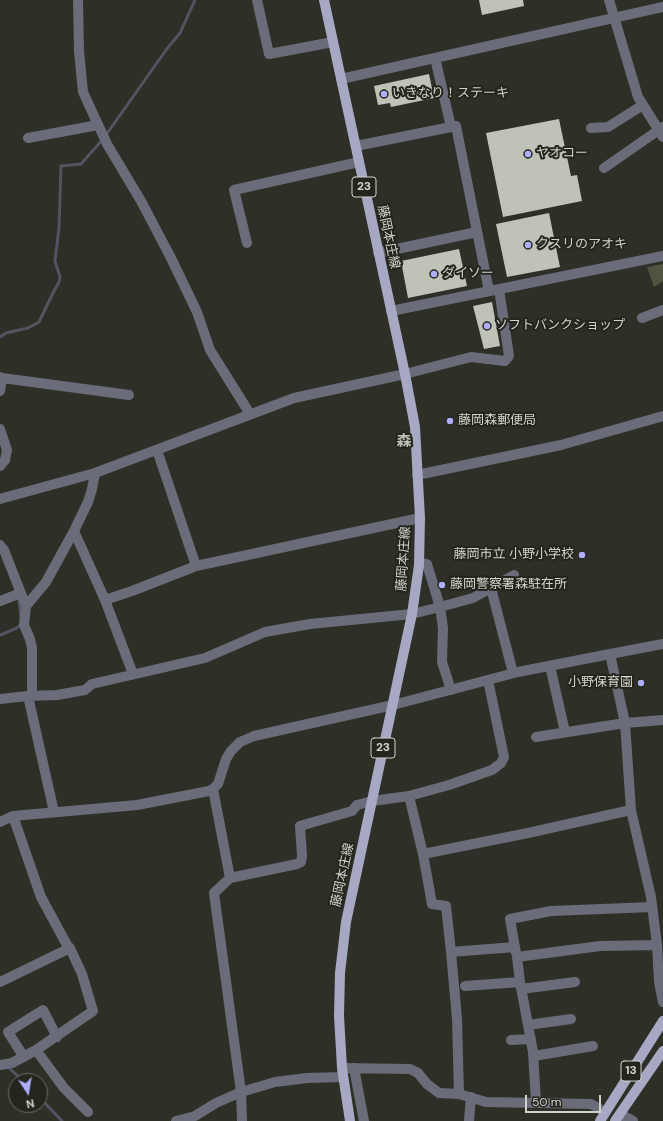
<!DOCTYPE html>
<meta charset="utf-8">
<style>
body{margin:0}
#map{position:relative;width:663px;height:1121px;overflow:hidden;background:#2e3027;font-family:"DM Sans",sans-serif}
canvas{display:block}
.north{position:absolute;left:8px;top:1073px;width:40px;height:40px;box-sizing:border-box;background:#24261d;border:1px solid #696b63;border-radius:50%;rotate:168deg;font-size:11px;font-weight:700;line-height:16px;text-align:center;color:#d1d2cc}
.north::after{content:'';display:block;margin:auto;width:14px;height:18px;background:#afaefa;clip-path:polygon(50% 0,100% 100%,50% 72%,0 100%)}
.scale{position:absolute;left:525px;top:1095px;width:76px;height:18px;box-sizing:border-box;border:2px solid #d1d2cc;border-top:0;padding-left:5px;font-size:12px;line-height:14px;white-space:nowrap;color:#d1d2cc;-webkit-text-stroke:3px #24261d;paint-order:stroke}
</style>
<div id="map">
<canvas width="663" height="1121"></canvas>
<div class="north">N</div>
<div class="scale">50 m</div>
</div>
<script>
const ctx = document.querySelector('canvas').getContext('2d');
ctx.lineJoin = 'round';
function fill(path, color) {
  ctx.fillStyle = color;
  ctx.fill(path, 'evenodd');
}
function shape(rows) {
  const path = new Path2D();
  for (const r of rows) {
    path.moveTo(r[0], r[1]);
    for (let i = 2; i < r.length; i += 2) path.lineTo(r[i], r[i + 1]);
  }
  return path;
}
function strokePath(path, color, width, dash) {
  ctx.strokeStyle = color;
  ctx.lineWidth = width;
  ctx.lineCap = dash ? 'butt' : 'round';
  ctx.setLineDash(dash || []);
  ctx.stroke(path);
}
function label(font, color, halo, rows, align = 'center') {
  ctx.font = font + ' "DM Sans","Noto Sans JP",sans-serif';
  ctx.lineWidth = 4;
  ctx.setLineDash([]);
  ctx.textBaseline = 'middle';
  ctx.strokeStyle = halo;
  ctx.fillStyle = color;
  for (const [text, x, y, turn = 0] of rows) {
    ctx.save();
    ctx.translate(x, y);
    ctx.rotate((+turn || 0) * Math.PI / 180);
    ctx.textAlign = isNaN(turn) ? turn : align;
    if (halo) ctx.strokeText(text, 0, 0);
    ctx.fillText(text, 0, 0);
    ctx.restore();
  }
}
const green = shape([
 [663,264,663,281,654,287,647,267]
]);
const stream = shape([
 [106,135,166,50,180,33,195,0],
 [0,337,6,333,28,328,39,322,53,293,59,282,60,277,55,261,59,228,61,166,81,164,103,139],
 [19,601,21,617],
 [0,635,17,628,21,624,21,622],
 [7,1066,23,1081],
 [40,1098,62,1121]
]);
const building = shape([
 [479,0,523,0,524,6,482,15],
 [429,74,434,98,391,107,390,103,378,105,374,86],
 [559,119,571,176,577,175,582,201,503,217,486,133],
 [549,213,560,267,507,277,496,224],
 [459,249,467,286,408,298,401,261],
 [492,302,500,346,484,349,473,306]
]);
const minor = shape([
 [78,0,79,51,83,92,107,144,141,201,170,256,197,312,210,350,250,414],
 [257,0,269,54,333,42],
 [609,0,638,97,663,137],
 [435,58,451,127],
 [341,79,663,7],
 [591,128,608,127,643,105],
 [28,138,98,125],
 [356,146,456,126,489,291],
 [604,168,663,127],
 [247,243,234,190,359,162],
 [378,253,477,232],
 [391,311,663,256],
 [642,318,663,310],
 [0,377,2,378,0,391],
 [2,378,129,395],
 [0,429,7,450,5,460,0,466],
 [157,450,196,566],
 [417,475,561,445,663,416],
 [0,499,95,473,294,398,405,374,471,357,505,361,509,356,499,289],
 [74,531,105,600,133,674],
 [0,545,4,550,26,606,24,625,30,639,32,648,32,696],
 [419,562,427,564,440,607,443,628,442,662,451,690],
 [491,588,513,673],
 [105,600,132,591,196,566,420,518],
 [0,601,21,593],
 [26,606,46,582,74,531,88,502,92,489,95,473],
 [610,654,625,723,631,810,651,897,657,945,659,982,663,1002],
 [550,666,565,732],
 [28,696,54,812],
 [0,699,28,696,57,695,85,690,92,684,205,658,265,632,310,624,412,614,440,607,473,598,514,575],
 [536,737,625,723,663,720],
 [213,789,230,878,214,893,241,1092,242,1121],
 [409,796,449,785,492,770,501,763,504,757,488,680],
 [0,822,13,816,137,805,209,791,213,789,218,784,226,759,231,751,240,742,254,736,393,705,518,672,610,654,663,644],
 [423,854,432,904,446,906,451,952],
 [230,878,297,864,301,862,302,856,300,826,352,811,357,805,372,801,409,796,423,854,528,833,631,810],
 [516,953,510,919,551,911,652,907],
 [0,982,70,948],
 [465,986,520,982],
 [521,989,575,982],
 [528,1025,571,1019],
 [511,1040,531,1039],
 [36,1050,64,1088,88,1112],
 [534,1056,593,1046],
 [24,1057,8,1032,43,1010,57,1037],
 [0,1065,12,1063,36,1050,93,1011,82,974,70,948,67,945,41,897,13,816],
 [342,1068,410,1069,418,1073,427,1084,439,1093,459,1094,486,1102,591,1104,605,1112],
 [354,1068,364,1121],
 [459,1094,457,1019,451,952,515,947],
 [536,1103,533,1052,520,982,517,957,600,946,657,945],
 [176,1121,195,1116,216,1103,241,1092,275,1082,307,1078,343,1077],
 [469,1121,471,1097],
 [619,1121,620,1114,633,1121]
]);
const major = shape([
 [324,0,405,374,415,427,420,518,419,565,412,614,346,922,340,973,339,1016,342,1068,350,1121],
 [600,1121,663,1021],
 [615,1121,663,1051]
]);
const markers = [
 [384,94,4,"#afaefa"],
 [528,154,4,"#afaefa"],
 [528,245,4,"#afaefa"],
 [434,274,4,"#afaefa"],
 [487,326,4,"#afaefa"],
 [450,421,4,"#afaefa"],
 [582,555,4,"#afaefa"],
 [442,585,4,"#afaefa"],
 [641,683,4,"#afaefa"]
];
const shields = [
 [364,187,24],
 [383,748,24],
 [631,1071,20]
];
const shieldNames = [
 ["23",364,187],
 ["23",383,748],
 ["13",631,1071]
];
const poiNames = [
 ["いきなり！ステーキ",392,94],
 ["ヤオコー",536,154],
 ["クスリのアオキ",536,245],
 ["ダイソー",442,274],
 ["ソフトバンクショップ",495,326],
 ["藤岡森郵便局",458,421],
 ["藤岡市立 小野小学校",574,555,"right"],
 ["藤岡警察署森駐在所",450,585],
 ["小野保育園",633,683,"right"]
];
const streetNames = [
 ["藤岡本庄線",388,237,78],
 ["藤岡本庄線",404,559,-86],
 ["藤岡本庄線",343,875,-78]
];
const quarterNames = [
 ["森",404,442]
];
fill(green, '#505440');
strokePath(stream, '#535362', 3);
fill(building, '#bfc2b6');
strokePath(minor, '#6b6c79', 10);
strokePath(major, '#a7a8c3', 10);
for (const [x, y, r, color] of markers) {
  const dot = new Path2D();
  dot.arc(x, y, r, 0, 2 * Math.PI);
  ctx.fillStyle = color;
  ctx.fill(dot);
  strokePath(dot, '#24261d', 1.5);
}
for (const [x, y, w] of shields) {
  const box = new Path2D();
  box.roundRect(x - w / 2, y - 10, w, 20, 3);
  ctx.fillStyle = '#24261d';
  ctx.fill(box);
  strokePath(box, '#d1d2cc', 1);
}
label('bold 12px', '#d1d2cc', null, shieldNames);
label('13px', '#d1d2cc', '#24261d', poiNames, 'left');
label('13px', '#d1d2cc', '#24261d', streetNames);
label('bold 15px', '#bec0b4', '#24261d', quarterNames);
</script>
